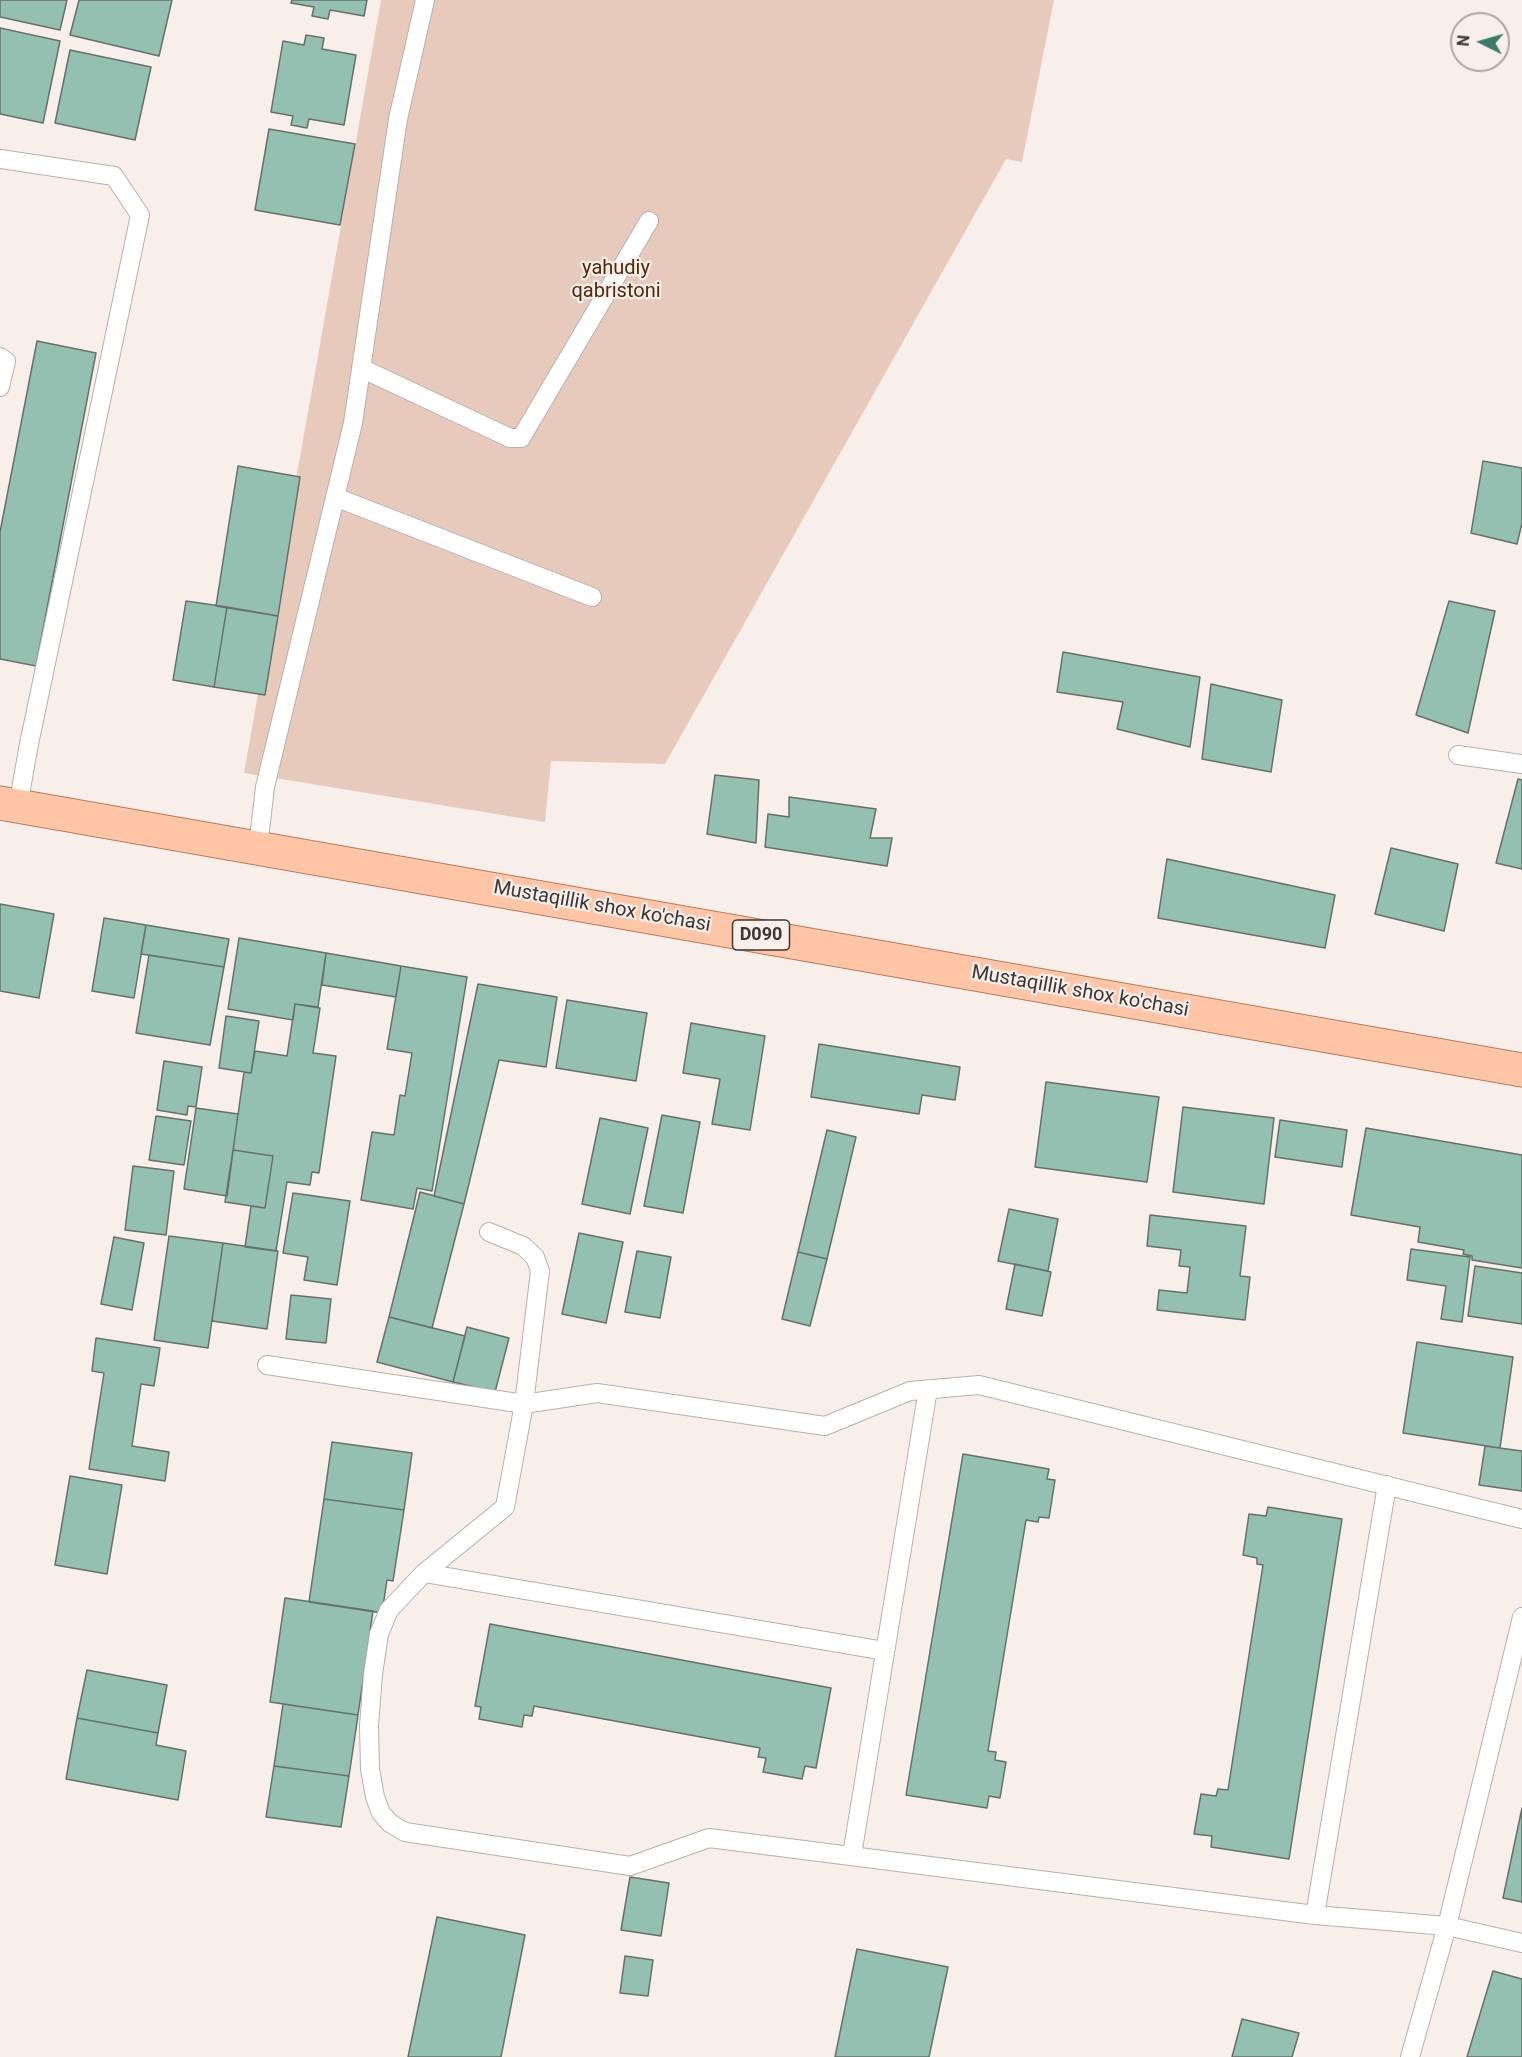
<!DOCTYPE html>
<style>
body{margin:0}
#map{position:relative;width:1522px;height:2057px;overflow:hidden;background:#f8efeb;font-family:Roboto,sans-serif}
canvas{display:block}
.north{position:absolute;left:1450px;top:12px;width:60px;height:60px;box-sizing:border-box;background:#f8efeb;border:2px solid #aca5a2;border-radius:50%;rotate:275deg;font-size:16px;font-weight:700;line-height:24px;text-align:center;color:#3a3735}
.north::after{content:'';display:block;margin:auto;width:21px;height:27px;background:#3a7a68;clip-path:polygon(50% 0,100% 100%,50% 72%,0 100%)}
</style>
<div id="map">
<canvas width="1522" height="2057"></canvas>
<div class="north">N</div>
</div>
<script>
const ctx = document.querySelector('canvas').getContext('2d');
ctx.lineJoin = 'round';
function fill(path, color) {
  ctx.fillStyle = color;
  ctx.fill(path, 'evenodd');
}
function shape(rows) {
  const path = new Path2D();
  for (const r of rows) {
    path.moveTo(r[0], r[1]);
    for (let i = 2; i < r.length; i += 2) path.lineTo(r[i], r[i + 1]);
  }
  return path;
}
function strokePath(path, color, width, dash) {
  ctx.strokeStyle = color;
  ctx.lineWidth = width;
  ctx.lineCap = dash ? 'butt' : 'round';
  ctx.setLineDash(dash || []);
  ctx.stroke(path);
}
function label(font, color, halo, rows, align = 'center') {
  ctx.font = font + ' Roboto,sans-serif';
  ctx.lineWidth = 4.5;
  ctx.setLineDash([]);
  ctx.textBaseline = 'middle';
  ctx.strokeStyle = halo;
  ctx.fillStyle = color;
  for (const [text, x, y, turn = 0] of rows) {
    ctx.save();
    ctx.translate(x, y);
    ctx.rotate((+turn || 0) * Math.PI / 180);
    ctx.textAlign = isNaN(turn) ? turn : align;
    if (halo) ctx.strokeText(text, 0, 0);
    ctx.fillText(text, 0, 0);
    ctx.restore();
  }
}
const green = shape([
 [381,0,1054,0,1022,162,1006,159,665,764,551,761,545,822,244,773]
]);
const building = shape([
 [0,0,67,0,60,30,0,17,0,0],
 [79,0,172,0,159,56,70,35,79,0],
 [292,0,367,0,364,16,330,10,328,19,312,16,314,7,291,3,292,0],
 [0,28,60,41,43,123,0,114,0,28],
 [306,35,324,38,322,49,356,55,344,125,309,119,307,128,291,125,293,116,271,112,283,41,304,45,306,35],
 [70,50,151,67,135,140,55,123,70,50],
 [269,129,355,144,340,225,255,210,269,129],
 [37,341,96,353,36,666,0,659,0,532,37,341],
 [1483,461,1522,468,1522,523,1517,544,1471,533,1483,461],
 [238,466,300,477,278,616,216,606,238,466],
 [186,601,227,607,214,687,173,680,186,601],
 [1449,601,1495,611,1468,733,1416,715,1449,601],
 [227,607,278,616,265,695,214,687,227,607],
 [1063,652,1200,677,1190,747,1117,729,1123,702,1057,692,1063,652],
 [1211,684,1282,700,1271,772,1202,759,1211,684],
 [715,775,759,780,756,843,707,834,715,775],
 [1518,779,1522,780,1522,869,1496,863,1518,779],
 [789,797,876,809,870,838,892,838,887,866,765,847,768,814,789,817,789,797],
 [1391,848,1458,864,1444,931,1375,914,1391,848],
 [1167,859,1335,895,1325,948,1158,918,1167,859],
 [0,904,54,914,39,998,0,991,0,904],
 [104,918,146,925,134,998,92,991,104,918],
 [146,925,229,939,224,967,141,954,146,925],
 [239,938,326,953,318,1007,295,1004,293,1020,228,1009,239,938],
 [326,953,401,966,396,997,322,985,326,953],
 [149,955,224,967,210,1045,136,1033,149,955],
 [401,966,467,977,432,1191,417,1188,413,1209,361,1200,372,1132,394,1135,400,1095,405,1096,412,1053,387,1049,401,966],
 [478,984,557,997,546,1067,499,1060,464,1204,434,1196,478,984],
 [567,1000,647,1013,636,1081,556,1068,567,1000],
 [295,1004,320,1008,313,1053,336,1056,319,1173,312,1172,310,1185,287,1182,276,1251,245,1247,251,1206,265,1208,273,1156,233,1150,244,1072,251,1073,255,1051,287,1056,295,1004],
 [226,1016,259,1021,251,1073,219,1068,226,1016],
 [691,1023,765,1036,750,1130,712,1124,720,1079,683,1073,691,1023],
 [819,1044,960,1067,955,1100,922,1095,919,1114,811,1097,819,1044],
 [164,1061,202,1067,196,1107,188,1106,187,1115,157,1110,164,1061],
 [1046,1082,1159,1097,1147,1182,1035,1167,1046,1082],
 [1183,1107,1274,1118,1264,1204,1173,1192,1183,1107],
 [196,1108,238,1114,227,1196,184,1189,196,1108],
 [662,1115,700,1122,683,1213,644,1206,662,1115],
 [156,1116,191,1121,184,1165,149,1160,156,1116],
 [600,1118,648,1128,630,1214,582,1204,600,1118],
 [1280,1120,1347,1130,1342,1167,1275,1157,1280,1120],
 [1366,1128,1522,1155,1522,1268,1472,1260,1472,1256,1463,1254,1464,1250,1418,1242,1420,1227,1351,1215,1366,1128],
 [827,1130,856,1137,827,1259,798,1252,827,1130],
 [233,1150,273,1156,265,1208,225,1202,233,1150],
 [133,1166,174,1171,166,1235,125,1230,133,1166],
 [420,1192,464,1204,432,1328,389,1317,420,1192],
 [293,1193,350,1201,337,1285,304,1280,308,1257,283,1253,293,1193],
 [1009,1209,1058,1219,1048,1271,998,1261,1009,1209],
 [1150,1215,1246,1226,1240,1276,1250,1277,1245,1320,1157,1310,1159,1290,1187,1293,1190,1267,1179,1266,1181,1250,1147,1246,1150,1215],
 [579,1233,623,1242,606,1323,562,1314,579,1233],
 [169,1236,223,1243,208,1348,154,1340,169,1236],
 [114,1237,144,1243,132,1310,101,1304,114,1237],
 [223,1243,278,1251,267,1329,212,1321,223,1243],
 [1411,1249,1470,1257,1462,1322,1441,1319,1446,1286,1407,1280,1411,1249],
 [637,1251,671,1257,660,1318,625,1312,637,1251],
 [798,1252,827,1259,810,1326,782,1319,798,1252],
 [1015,1264,1051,1272,1042,1316,1006,1309,1015,1264],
 [1475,1266,1522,1273,1522,1324,1468,1316,1475,1266],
 [291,1295,331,1299,326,1343,286,1339,291,1295],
 [389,1317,465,1336,453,1382,377,1362,389,1317],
 [467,1327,509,1338,495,1392,453,1382,467,1327],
 [96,1338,160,1348,154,1386,141,1384,132,1446,169,1452,165,1481,89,1469,104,1373,92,1371,96,1338],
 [1417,1342,1513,1357,1500,1448,1403,1433,1417,1342],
 [332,1442,412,1453,404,1510,324,1499,332,1442],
 [1485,1446,1522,1451,1522,1491,1479,1485,1485,1446],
 [963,1454,1049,1469,1047,1479,1055,1480,1049,1518,1039,1517,1038,1522,1026,1520,988,1751,996,1752,995,1760,1006,1762,1000,1798,989,1796,987,1808,906,1795,963,1454],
 [70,1476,122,1485,107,1574,55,1565,70,1476],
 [324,1499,404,1510,393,1581,387,1580,382,1613,309,1602,324,1499],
 [1268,1507,1342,1519,1289,1859,1211,1847,1212,1836,1194,1834,1201,1794,1216,1796,1218,1789,1228,1790,1263,1565,1257,1564,1257,1558,1243,1555,1249,1514,1266,1516,1268,1507],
 [285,1598,373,1611,358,1715,270,1702,285,1598],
 [490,1624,831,1688,816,1768,805,1766,802,1779,763,1772,766,1758,758,1757,760,1748,534,1706,532,1716,524,1715,522,1727,479,1719,481,1707,475,1706,490,1624],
 [87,1670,167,1685,158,1733,77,1718,87,1670],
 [283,1704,358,1715,349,1776,274,1766,283,1704],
 [77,1718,158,1733,156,1745,186,1751,178,1800,66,1779,77,1718],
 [274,1766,349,1776,341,1827,266,1817,274,1766],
 [1522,1808,1522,1902,1503,1898,1522,1808],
 [630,1877,669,1883,661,1936,621,1930,630,1877],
 [437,1917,525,1935,501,2057,408,2057,437,1917],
 [857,1949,948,1967,929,2057,835,2057,857,1949],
 [625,1956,653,1960,648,1996,620,1993,625,1956],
 [1493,1971,1522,1979,1522,2057,1467,2057,1493,1971],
 [1242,2019,1299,2033,1292,2057,1232,2057,1242,2019]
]);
const service = shape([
 [0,159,114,176,140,215,29,744,18,806],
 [0,357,6,361,0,387],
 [361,368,510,438,521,438,649,221],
 [335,497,592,597],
 [1458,755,1522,764],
 [258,847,265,787,353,423,398,119,425,0],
 [267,1365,524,1404,540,1271,535,1257,523,1246,489,1232],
 [1522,1519,979,1385,910,1391,825,1426,597,1393,524,1404,505,1507,424,1573,389,1610,379,1634,373,1674,369,1726,370,1769,375,1797,381,1813,390,1823,405,1832,630,1866,709,1838,1315,1915,1447,1926,1522,1943],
 [424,1573,885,1651],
 [852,1855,928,1389],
 [1315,1915,1387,1485],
 [1410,2057,1447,1926,1522,1617]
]);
const primary = shape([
 [0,803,1522,1070]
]);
const shields = [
 [761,935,57]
];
const shieldNames = [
 ["D090",761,935]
];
const parkNames = [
 ["yahudiy",616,269],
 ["qabristoni",616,292]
];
const streetNames = [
 ["Mustaqillik shox ko'chasi",602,907,10],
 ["Mustaqillik shox ko'chasi",1080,992,10]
];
fill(green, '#e7cabc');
fill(building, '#94c0b1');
strokePath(building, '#676f6c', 1.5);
strokePath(service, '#b8b0ac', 20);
strokePath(primary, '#b97a57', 35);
strokePath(service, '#fff', 18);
strokePath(primary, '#fec5a6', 33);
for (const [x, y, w] of shields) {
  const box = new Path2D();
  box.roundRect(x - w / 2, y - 15, w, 30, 4.5);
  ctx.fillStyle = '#f8efeb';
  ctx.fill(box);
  strokePath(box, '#3a3735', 1.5);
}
label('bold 18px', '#3a3735', null, shieldNames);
label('20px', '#562608', '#f8efeb', parkNames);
label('20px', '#3a3735', '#f8efeb', streetNames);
</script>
